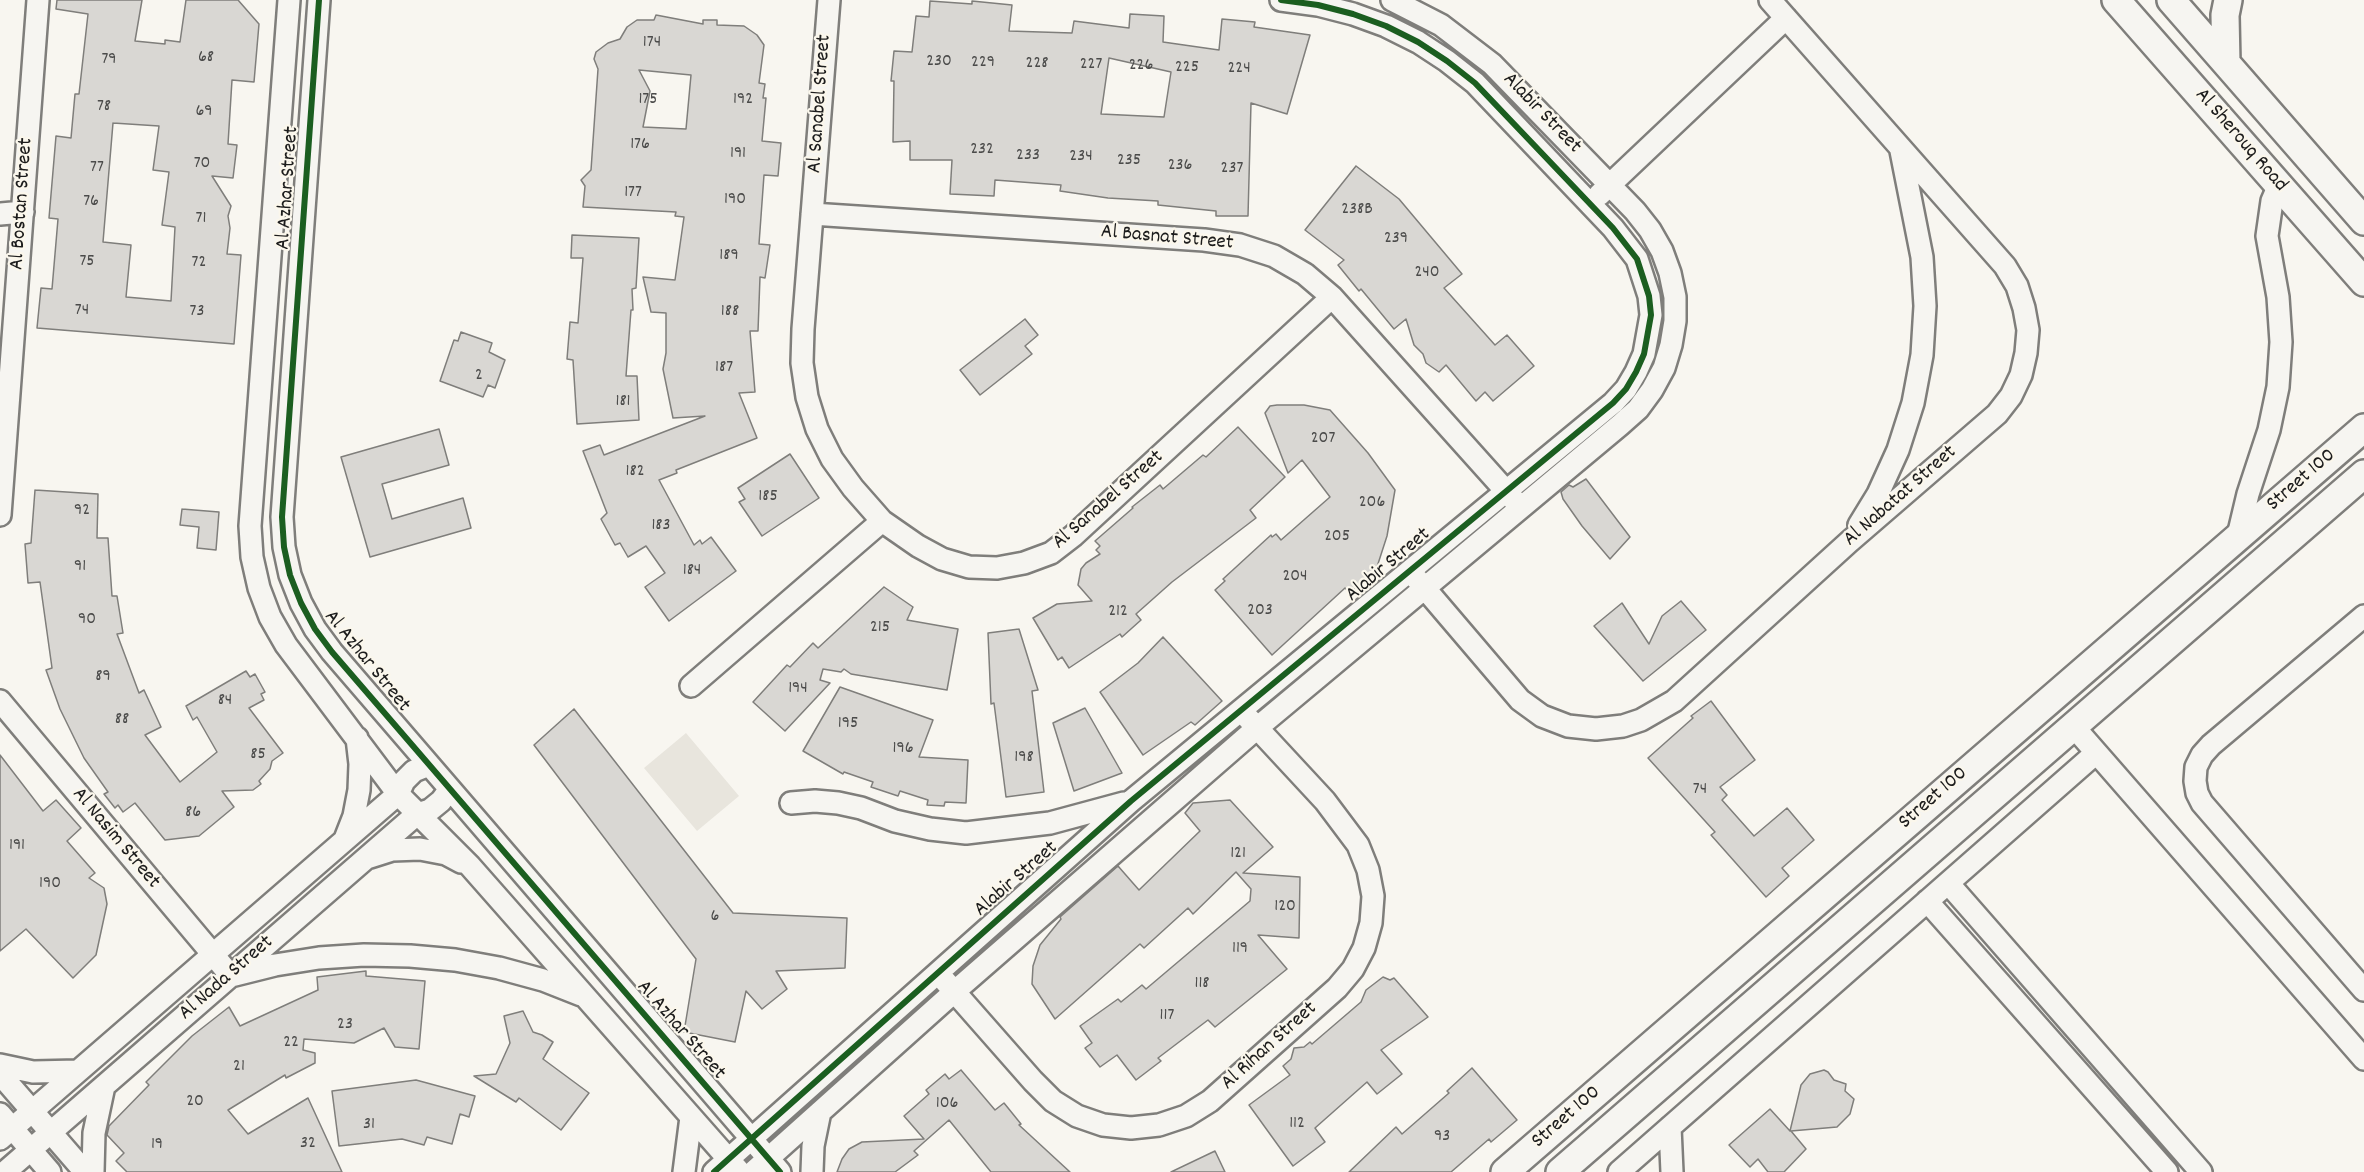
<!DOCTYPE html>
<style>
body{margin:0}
canvas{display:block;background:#f8f6f0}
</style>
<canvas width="2364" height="1172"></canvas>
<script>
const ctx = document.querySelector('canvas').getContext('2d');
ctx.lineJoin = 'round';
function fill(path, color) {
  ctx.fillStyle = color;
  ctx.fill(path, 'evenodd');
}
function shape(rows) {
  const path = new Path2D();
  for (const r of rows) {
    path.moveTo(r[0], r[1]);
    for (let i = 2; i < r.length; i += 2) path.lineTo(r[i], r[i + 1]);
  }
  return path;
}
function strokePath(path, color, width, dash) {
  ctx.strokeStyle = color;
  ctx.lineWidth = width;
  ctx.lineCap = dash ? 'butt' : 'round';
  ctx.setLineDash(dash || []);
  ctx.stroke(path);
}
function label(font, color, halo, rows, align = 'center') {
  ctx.font = font + ' Dekko,sans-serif';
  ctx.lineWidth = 4.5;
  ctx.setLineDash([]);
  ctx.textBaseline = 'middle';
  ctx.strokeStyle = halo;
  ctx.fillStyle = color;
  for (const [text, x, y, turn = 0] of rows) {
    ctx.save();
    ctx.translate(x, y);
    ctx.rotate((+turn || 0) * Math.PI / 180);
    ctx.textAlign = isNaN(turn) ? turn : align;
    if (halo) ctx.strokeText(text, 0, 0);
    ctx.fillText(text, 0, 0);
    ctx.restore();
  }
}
const green = shape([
 [686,733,739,796,697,831,644,768]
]);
const building = shape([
 [57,0,142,0,135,41,165,44,165,40,180,42,186,0,238,0,259,24,254,82,232,80,228,144,237,145,233,178,212,176,231,206,228,216,230,228,227,254,241,255,234,344,37,328,41,288,52,289,58,219,49,218,56,136,71,138,75,94,79,94,88,14,56,9,57,0],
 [113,123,159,126,153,170,169,172,162,225,175,227,171,301,126,297,131,245,103,242,113,123],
 [930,1,972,4,972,1,1012,5,1009,31,1072,33,1074,21,1129,28,1130,14,1164,16,1163,42,1219,50,1222,19,1255,22,1254,27,1310,35,1287,114,1251,103,1248,216,1216,216,1216,211,1158,205,1158,201,1108,198,1060,191,1061,185,995,180,994,196,950,194,952,160,910,160,910,141,893,142,894,81,891,81,894,51,912,52,916,16,929,17,930,1],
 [1109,58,1171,72,1164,117,1101,114,1109,58],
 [656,15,703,24,703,20,717,20,717,25,744,26,757,35,764,45,759,83,765,84,763,98,766,98,762,141,781,143,778,176,764,175,759,244,770,245,765,278,760,277,758,331,750,331,755,392,739,393,757,438,676,470,677,473,659,480,694,545,700,540,702,544,711,537,736,571,669,621,645,587,665,573,646,546,628,557,620,543,615,545,601,519,607,513,583,451,600,445,604,455,705,416,673,418,663,369,666,353,666,313,651,312,643,277,675,280,684,217,675,216,676,212,583,207,585,186,581,180,591,170,598,69,594,59,596,52,608,43,620,39,627,27,637,20,654,20,656,15],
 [639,70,691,75,686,129,643,127,650,91,639,70],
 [1356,166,1399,199,1462,274,1444,288,1495,345,1507,335,1534,366,1493,401,1485,392,1476,401,1446,365,1439,372,1426,363,1423,354,1414,345,1406,319,1394,329,1361,289,1359,291,1338,265,1344,260,1305,230,1356,166],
 [572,235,639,238,636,288,632,289,633,310,631,310,626,376,637,376,639,420,577,424,573,360,567,359,570,322,578,323,583,258,571,258,572,235],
 [1025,319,1038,335,1025,346,1032,354,980,395,960,370,1025,319],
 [461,332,492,343,489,352,505,360,495,388,488,385,483,397,440,381,454,340,458,341,461,332],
 [1277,405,1304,405,1330,410,1368,453,1395,490,1387,536,1376,570,1350,593,1345,588,1272,655,1215,590,1225,581,1223,579,1271,535,1272,537,1276,534,1281,540,1330,497,1302,460,1288,473,1265,413,1270,406,1277,405],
 [1238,427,1285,477,1250,510,1256,518,1172,582,1136,614,1141,620,1122,637,1120,634,1069,668,1062,657,1058,660,1033,618,1057,604,1092,601,1078,585,1081,569,1086,563,1100,554,1096,550,1100,546,1095,541,1133,508,1132,507,1160,485,1163,489,1203,455,1206,457,1238,427],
 [439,429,449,465,382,484,392,519,463,498,471,528,370,557,341,457,439,429],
 [790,454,819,498,762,536,739,502,745,499,738,488,790,454],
 [1586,479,1630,537,1610,559,1582,526,1563,499,1561,492,1569,485,1573,487,1586,479],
 [35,490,98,494,97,538,108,538,112,596,117,596,123,633,117,634,139,693,144,690,161,727,145,735,180,782,217,752,197,717,193,720,186,706,246,671,250,677,255,674,265,692,261,694,264,700,249,708,283,753,272,761,270,769,259,781,261,784,253,790,222,791,234,807,199,836,165,840,135,803,123,812,118,805,115,808,104,794,108,792,84,758,60,709,46,670,52,668,40,582,28,583,25,544,31,543,35,490],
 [182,509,219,512,216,550,197,548,199,527,180,525,182,509],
 [884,587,913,607,907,620,958,629,947,690,851,674,844,669,841,672,823,669,820,680,830,683,785,731,753,702,787,665,790,667,813,643,818,648,884,587],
 [1681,601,1706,630,1643,681,1594,626,1622,603,1649,644,1662,616,1681,601],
 [1019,629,1038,690,1032,691,1044,792,1006,797,994,703,991,704,988,633,1019,629],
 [1163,637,1222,701,1195,725,1191,722,1143,755,1100,692,1138,663,1163,637],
 [840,687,933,720,919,757,968,760,966,803,945,802,944,806,927,805,928,800,900,791,898,796,871,787,873,782,844,772,843,774,803,751,840,687],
 [1711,701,1755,760,1720,787,1727,795,1722,800,1754,836,1787,808,1814,840,1782,868,1789,876,1766,897,1711,835,1715,832,1648,758,1693,718,1691,716,1711,701],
 [1085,708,1122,773,1074,791,1053,723,1085,708],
 [574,709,733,913,847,918,845,968,776,971,787,989,762,1009,746,991,735,1042,684,1032,696,959,534,745,574,709],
 [0,755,43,811,56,800,81,828,67,841,95,873,89,878,104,888,107,904,96,955,73,978,26,929,0,951,0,755],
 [1230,800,1273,847,1243,873,1300,877,1299,938,1258,935,1287,969,1215,1027,1208,1020,1158,1058,1161,1061,1136,1080,1117,1055,1100,1067,1085,1048,1092,1043,1080,1026,1118,999,1121,1002,1142,985,1146,989,1250,901,1251,889,1236,872,1193,914,1188,908,1144,948,1140,944,1055,1019,1032,984,1033,966,1040,945,1061,919,1060,917,1118,866,1139,890,1200,831,1185,813,1193,803,1230,800],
 [366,971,366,976,425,981,419,1049,395,1047,384,1028,354,1043,304,1039,303,1050,315,1053,315,1063,286,1078,285,1075,228,1110,248,1134,308,1098,342,1172,127,1172,116,1161,124,1153,107,1135,109,1126,149,1085,146,1082,192,1036,229,1007,240,1026,318,990,317,977,366,971],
 [1383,977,1390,980,1394,978,1428,1017,1381,1050,1402,1074,1377,1094,1367,1082,1315,1128,1325,1142,1293,1166,1249,1105,1290,1075,1283,1066,1291,1059,1294,1048,1304,1047,1310,1042,1312,1044,1361,1002,1366,990,1383,977],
 [523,1011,533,1032,542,1035,553,1042,543,1059,589,1093,561,1130,519,1098,516,1102,474,1076,496,1074,510,1043,504,1016,523,1011],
 [1472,1068,1517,1120,1491,1142,1489,1139,1451,1172,1349,1172,1396,1127,1402,1134,1449,1093,1447,1091,1472,1068],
 [961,1070,995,1110,1004,1103,1021,1124,1019,1125,1070,1172,991,1172,949,1120,914,1151,918,1155,895,1172,837,1172,842,1159,849,1149,862,1142,924,1139,904,1116,929,1094,926,1090,945,1074,949,1079,961,1070],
 [1824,1070,1828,1072,1834,1080,1846,1084,1845,1091,1854,1099,1850,1114,1837,1127,1791,1131,1806,1149,1784,1172,1768,1172,1758,1159,1750,1167,1729,1145,1770,1109,1790,1131,1801,1085,1810,1074,1824,1070],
 [416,1080,475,1096,469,1117,460,1114,452,1144,427,1137,424,1145,402,1139,339,1146,332,1091,416,1080],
 [1215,1151,1225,1172,1171,1172,1215,1151]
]);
const minor = shape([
 [289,0,250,526,252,557,259,588,270,617,286,645,398,794,470,866,738,1170],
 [319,0,282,517,284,547,290,575,301,603,315,629,332,652,780,1172],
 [829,0,803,329,802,363,807,397,817,429,832,459,853,488,882,521,918,546,942,559,969,567,997,568,1024,563,1051,553,1073,536,1332,297],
 [1599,195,1786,18],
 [0,214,23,212],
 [812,214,1204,240,1240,245,1274,256,1305,274,1332,297,1514,500],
 [0,515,38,0],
 [1859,525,1878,494,1898,450,1913,403,1922,355,1925,306,1922,257,1901,151],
 [2238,536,2248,494,2269,430,2278,387,2281,342,2278,297,2267,236,2272,201,2279,185],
 [1416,578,1520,700,1542,716,1568,726,1596,729,1623,726,1641,720,1674,701,1850,541,1997,414,2011,396,2021,375,2026,353,2028,330,2024,308,2017,286,2005,266,1770,0],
 [2364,616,2211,745,2202,755,2196,767,2195,781,2197,793,2202,803,2364,990],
 [691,686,882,521],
 [0,701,231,976,275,965,319,958,364,955,410,956,455,960,499,968,543,980,581,995],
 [2074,727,2364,1059],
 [791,803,815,801,838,803,861,808,895,821,930,829,966,833,1050,823,1124,803],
 [345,839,354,816,359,790,360,764,357,738],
 [370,857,392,850,420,849,446,854,461,862],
 [1948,883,2201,1172],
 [1927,901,2167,1172],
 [945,981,1033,1081,1053,1101,1077,1116,1103,1125,1131,1128,1159,1125,1186,1116,1210,1101,1337,988,1353,969,1364,948,1371,923,1373,896,1368,870,1358,845,1325,801,1248,718],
 [0,1065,33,1072,78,1071],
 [0,1074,85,1172],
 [0,1114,50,1172],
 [1670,1127,1672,1172],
 [0,1139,398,794,404,781,414,771,429,765],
 [5,1172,417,814,430,810,441,801,450,789],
 [93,1172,94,1133,104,1086],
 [684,1172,691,1117],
 [714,1172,1131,801,1613,403,1626,389,1636,372,1644,354,1651,315,1649,296,1637,259,1613,228,1475,83,1447,61,1418,42,1386,26,1353,14,1318,5,1281,0],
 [753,1172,954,992,1257,728,1620,425,1638,409,1652,390,1664,368,1671,345,1675,321,1675,297,1670,273,1662,251,1650,230,1635,211,1492,64,1441,25,1392,0],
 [812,1172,813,1146,820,1112],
 [1619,1172,2096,753]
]);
const tertiary = shape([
 [2116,0,2364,282],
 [2171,0,2364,221],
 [2226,63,2225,15,2228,0],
 [1505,1172,2364,428],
 [1560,1172,2364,474]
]);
const cycleway = shape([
 [319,0,282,517,284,547,290,575,301,603,315,629,332,652,780,1172],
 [714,1172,1131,801,1613,403,1626,389,1636,372,1644,354,1651,315,1649,296,1637,259,1613,228,1475,83,1447,61,1418,42,1386,26,1353,14,1318,5,1281,0]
]);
const numberNames = [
 ["174",652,44],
 ["68",206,59],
 ["79",109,61],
 ["230",939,63],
 ["229",983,64],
 ["228",1037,65],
 ["227",1091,66],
 ["226",1141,67],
 ["225",1187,69],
 ["224",1239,70],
 ["175",648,101],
 ["192",743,101],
 ["78",104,108],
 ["69",204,113],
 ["176",640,146],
 ["232",982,151],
 ["191",738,155],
 ["233",1028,157],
 ["234",1081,158],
 ["235",1129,162],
 ["70",202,165],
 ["236",1180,167],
 ["77",97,169],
 ["237",1232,170],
 ["177",633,194],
 ["190",735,201],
 ["76",91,203],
 ["238B",1357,211],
 ["71",201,220],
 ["239",1396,240],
 ["189",729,257],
 ["75",87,263],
 ["72",199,264],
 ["240",1427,274],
 ["74",82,312],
 ["73",197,313],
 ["188",730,313],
 ["187",724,369],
 ["2",479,377],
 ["181",623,403],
 ["207",1323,440],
 ["182",635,473],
 ["185",768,498],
 ["206",1372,504],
 ["92",82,512],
 ["183",661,527],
 ["205",1337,538],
 ["91",80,568],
 ["184",692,572],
 ["204",1295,578],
 ["203",1260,612],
 ["212",1118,613],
 ["90",87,621],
 ["215",880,629],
 ["89",103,678],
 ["194",798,690],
 ["84",225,702],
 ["88",122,721],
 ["195",848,725],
 ["196",903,750],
 ["85",258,756],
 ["198",1024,759],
 ["74",1700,791],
 ["86",193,814],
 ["191",17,847],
 ["121",1238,855],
 ["190",50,885],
 ["120",1285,908],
 ["6",715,918],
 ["119",1240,950],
 ["118",1202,985],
 ["117",1167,1017],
 ["23",345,1026],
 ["22",291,1044],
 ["21",239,1068],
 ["20",195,1103],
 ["106",947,1105],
 ["112",1297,1125],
 ["31",369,1126],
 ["93",1442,1138],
 ["32",308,1145],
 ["19",157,1146]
];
const streetNames = [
 ["Al Sanabel Street",821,104,-86],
 ["Alabir Street",1541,114,46],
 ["Al Sherouq Road",2240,141,49],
 ["Al Azhar Street",289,188,-86],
 ["Al Bostan Street",23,204,-86],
 ["Al Basnat Street",1167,239,5],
 ["Street 100",2302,481,-41],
 ["Al Nabatat Street",1901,497,-41],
 ["Al Sanabel Street",1109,501,-41],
 ["Alabir Street",1389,566,-40],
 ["Al Azhar Street",366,662,51],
 ["Street 100",1934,799,-41],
 ["Al Nasim Street",115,839,50],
 ["Alabir Street",1017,880,-41],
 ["Al Nada Street",227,979,-41],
 ["Al Azhar Street",680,1031,49],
 ["Al Rihan Street",1270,1047,-42],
 ["Street 100",1567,1118,-41]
];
fill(green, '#e8e5dd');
fill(building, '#d9d7d3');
strokePath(building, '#7f7e7b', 1.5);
strokePath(minor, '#7f7e7b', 26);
strokePath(tertiary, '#7f7e7b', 32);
strokePath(minor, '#f6f5f1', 21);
strokePath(tertiary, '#f6f5f1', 27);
strokePath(cycleway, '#1b5e20', 6);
label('18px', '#4b4b4a', null, numberNames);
label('21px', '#1c1c1c', '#fbf7ec', streetNames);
</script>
